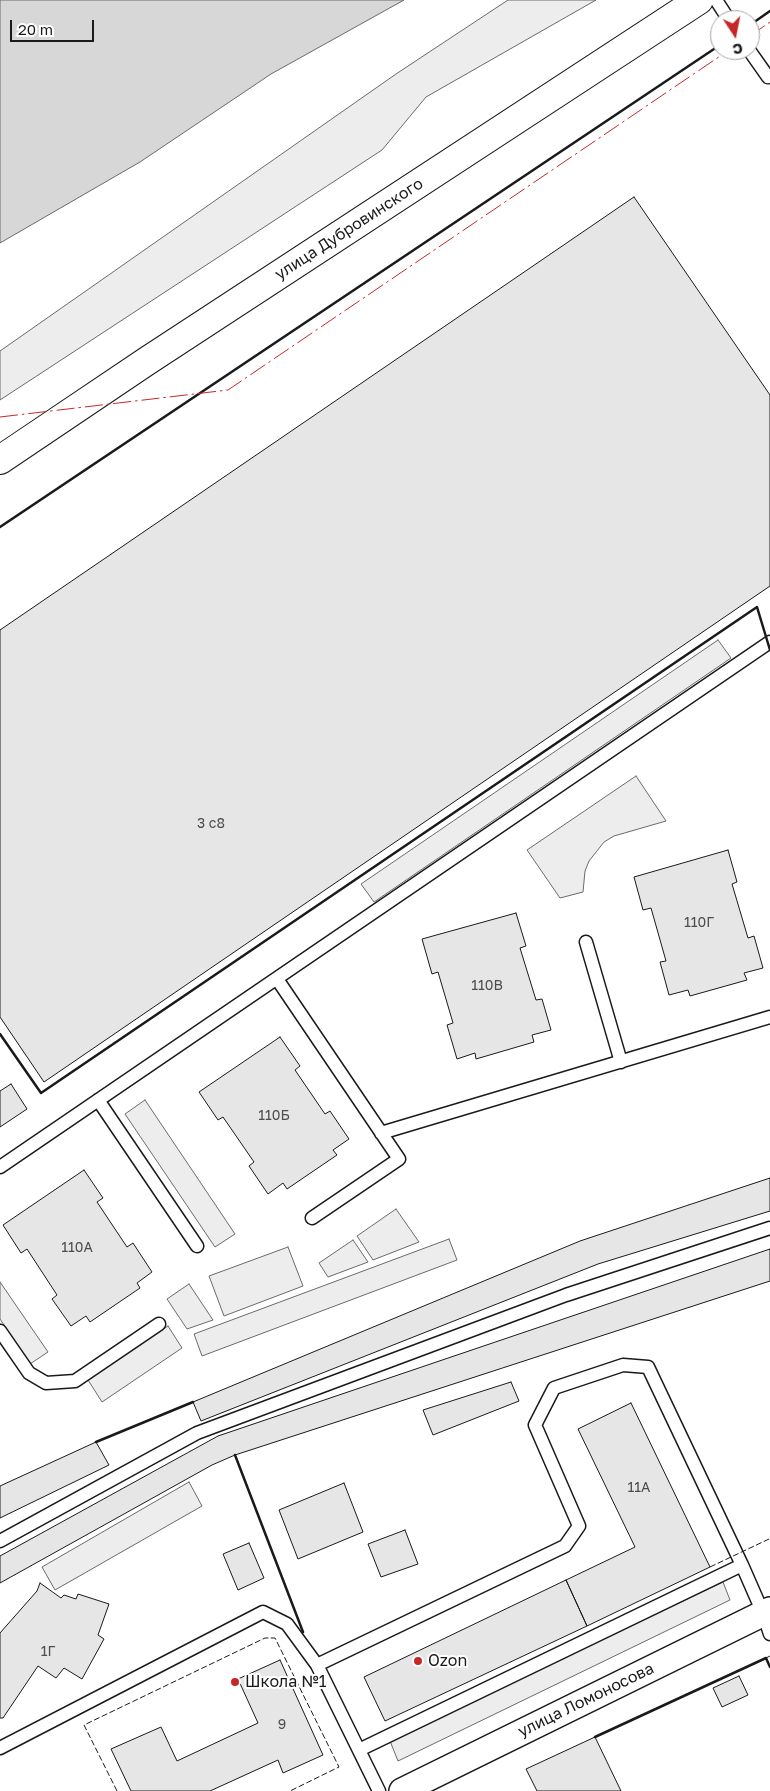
<!DOCTYPE html>
<meta charset="utf-8">
<style>
body{margin:0}
#map{position:relative;width:770px;height:1791px;overflow:hidden;background:#fff;font-family:"Golos Text",sans-serif}
canvas{display:block}
.north{position:absolute;left:710px;top:10px;width:50px;height:50px;box-sizing:border-box;background:#fff;border:1px solid #a3a3a3;border-radius:50%;rotate:169deg;font-size:14px;font-weight:700;line-height:20px;text-align:center;color:#1a1a1a}
.north::after{content:'';display:block;margin:auto;width:18px;height:22px;background:#c62828;clip-path:polygon(50% 0,100% 100%,50% 72%,0 100%)}
.scale{position:absolute;left:10px;top:20px;width:84px;height:22px;box-sizing:border-box;border:2px solid #1a1a1a;border-top:0;padding-left:6px;font-size:15px;line-height:18px;white-space:nowrap;color:#1a1a1a;-webkit-text-stroke:4px #fff;paint-order:stroke}
</style>
<div id="map">
<canvas width="770" height="1791"></canvas>
<div class="north">С</div>
<div class="scale">20 m</div>
</div>
<script>
const ctx = document.querySelector('canvas').getContext('2d');
ctx.lineJoin = 'round';
function fill(path, color) {
  ctx.fillStyle = color;
  ctx.fill(path, 'evenodd');
}
function shape(rows) {
  const path = new Path2D();
  for (const r of rows) {
    path.moveTo(r[0], r[1]);
    for (let i = 2; i < r.length; i += 2) path.lineTo(r[i], r[i + 1]);
  }
  return path;
}
function strokePath(path, color, width, dash) {
  ctx.strokeStyle = color;
  ctx.lineWidth = width;
  ctx.lineCap = dash ? 'butt' : 'round';
  ctx.setLineDash(dash || []);
  ctx.stroke(path);
}
function label(font, color, halo, rows, align = 'center') {
  ctx.font = font + ' "Golos Text",sans-serif';
  ctx.lineWidth = 4;
  ctx.setLineDash([]);
  ctx.textBaseline = 'middle';
  ctx.strokeStyle = halo;
  ctx.fillStyle = color;
  for (const [text, x, y, turn = 0] of rows) {
    ctx.save();
    ctx.translate(x, y);
    ctx.rotate((+turn || 0) * Math.PI / 180);
    ctx.textAlign = isNaN(turn) ? turn : align;
    if (halo) ctx.strokeText(text, 0, 0);
    ctx.fillText(text, 0, 0);
    ctx.restore();
  }
}
const built = shape([
 [508,0,596,0,426,97,382,150,0,400,0,351,396,74,508,0],
 [718,640,731,658,374,902,361,884,718,640],
 [636,776,666,821,614,836,604,842,589,861,585,871,583,892,560,898,527,850,636,776],
 [145,1100,235,1234,215,1247,125,1114,145,1100],
 [396,1209,419,1242,373,1260,357,1236,396,1209],
 [449,1239,457,1260,202,1356,194,1334,449,1239],
 [353,1240,368,1262,328,1277,319,1263,353,1240],
 [288,1247,303,1286,224,1316,209,1276,288,1247],
 [0,1282,48,1352,30,1364,0,1319,0,1282],
 [189,1284,213,1320,187,1329,167,1299,189,1284],
 [168,1326,182,1348,102,1402,88,1380,168,1326],
 [189,1482,202,1506,55,1590,42,1567,189,1482],
 [723,1582,730,1600,398,1761,390,1741,723,1582]
]);
const water = shape([
 [0,0,404,0,271,74,140,162,0,243,0,0]
]);
const building = shape([
 [634,197,770,395,770,586,44,1082,0,1017,0,630,634,197],
 [728,850,737,882,732,884,748,938,754,936,763,968,744,973,747,980,690,996,688,990,669,995,660,962,666,961,651,908,643,910,634,877,728,850],
 [516,913,526,946,520,948,536,1000,542,999,551,1030,532,1035,534,1042,476,1059,475,1053,457,1059,447,1025,453,1023,438,972,432,974,422,939,516,913],
 [280,1037,300,1066,295,1070,325,1114,330,1111,349,1139,333,1150,337,1155,287,1189,283,1183,268,1194,249,1166,254,1162,223,1117,218,1120,199,1092,280,1037],
 [11,1084,27,1109,0,1127,0,1091,11,1084],
 [84,1170,103,1198,97,1202,127,1247,133,1243,152,1272,137,1283,140,1288,90,1322,86,1316,71,1326,52,1299,57,1295,27,1249,21,1253,3,1225,84,1170],
 [770,1178,770,1211,598,1264,201,1421,193,1402,580,1241,770,1178],
 [770,1249,770,1281,235,1455,212,1465,0,1583,0,1556,218,1436,770,1249],
 [511,1382,519,1401,433,1435,423,1410,511,1382],
 [631,1403,710,1567,587,1626,566,1580,635,1547,578,1429,631,1403],
 [96,1442,109,1465,0,1518,0,1486,96,1442],
 [344,1483,363,1532,298,1559,279,1510,344,1483],
 [405,1530,418,1564,381,1577,368,1544,405,1530],
 [249,1543,264,1578,238,1590,223,1554,249,1543],
 [566,1580,587,1626,385,1721,364,1677,566,1580],
 [40,1583,61,1598,64,1595,76,1599,78,1594,109,1604,98,1635,104,1639,82,1679,64,1668,56,1678,38,1666,3,1718,0,1718,0,1633,37,1591,40,1583],
 [280,1660,323,1755,283,1773,278,1760,210,1791,131,1791,111,1749,161,1727,177,1761,258,1723,238,1679,280,1660],
 [739,1676,748,1695,722,1707,713,1688,739,1676],
 [595,1737,621,1791,537,1791,526,1769,595,1737]
]);
const lane = shape([
 [716,0,729,20],
 [749,50,768,77,770,76],
 [586,942,621,1062],
 [277,979,399,1159,312,1218],
 [98,1100,197,1246],
 [381,1133,770,1017],
 [0,1167,770,642],
 [0,1331,29,1373,46,1383,75,1381,159,1324],
 [0,1541,197,1433,566,1295,770,1228],
 [317,1665,565,1546,579,1526,535,1425,554,1388,623,1365,648,1367,742,1565,763,1613,770,1634],
 [0,1748,263,1612,287,1624,317,1665,379,1791],
 [359,1750,742,1565]
]);
const street = shape([
 [402,1791,770,1610]
]);
const secondary = shape([
 [0,460,147,361,699,0]
]);
const fence = shape([
 [710,1567,769,1539],
 [766,1658,770,1656],
 [117,1791,84,1725,265,1638,275,1638,339,1767,290,1791]
]);
const wall = shape([
 [750,25,770,11],
 [0,527,720,45],
 [0,1034,41,1093,757,607,770,650],
 [96,1442,193,1402],
 [235,1455,303,1632],
 [595,1737,766,1658,770,1667]
]);
const power = shape([
 [750,36,770,22],
 [0,417,228,390,729,50]
]);
const markers = [
 [418,1661,5,"#c62828"],
 [235,1682,5,"#c62828"]
];
const numberNames = [
 ["3 с8",211,824],
 ["110Г",699,923],
 ["110В",487,986],
 ["110Б",274,1116],
 ["110А",77,1248],
 ["11А",639,1488],
 ["1Г",48,1652],
 ["9",282,1725]
];
const streetNames = [
 ["улица Дубровинского",349,229,-33],
 ["улица Ломоносова",586,1700,-26]
];
const poiNames = [
 ["Ozon",428,1661],
 ["Школа №1",245,1682]
];
fill(built, '#ededed');
strokePath(built, '#6a6a6a', 1);
fill(water, '#d7d7d7');
strokePath(water, '#6a6a6a', 1);
fill(building, '#e6e6e6');
strokePath(building, '#1a1a1a', 1);
strokePath(lane, '#1a1a1a', 15);
strokePath(street, '#1a1a1a', 28);
strokePath(secondary, '#1a1a1a', 30);
strokePath(lane, '#fff', 12);
strokePath(street, '#fff', 25);
strokePath(secondary, '#fff', 28);
strokePath(fence, '#1a1a1a', 1, [6, 2.5]);
strokePath(wall, '#1a1a1a', 2.5);
strokePath(power, '#c62828', 1, [18, 4, 2.5, 4]);
for (const [x, y, r, color] of markers) {
  const dot = new Path2D();
  dot.arc(x, y, r, 0, 2 * Math.PI);
  ctx.fillStyle = color;
  ctx.fill(dot);
  strokePath(dot, '#fff', 2);
}
label('14px', '#4d4d4d', null, numberNames);
label('16px', '#1a1a1a', '#fff', streetNames);
label('16px', '#1a1a1a', '#fff', poiNames, 'left');
</script>
